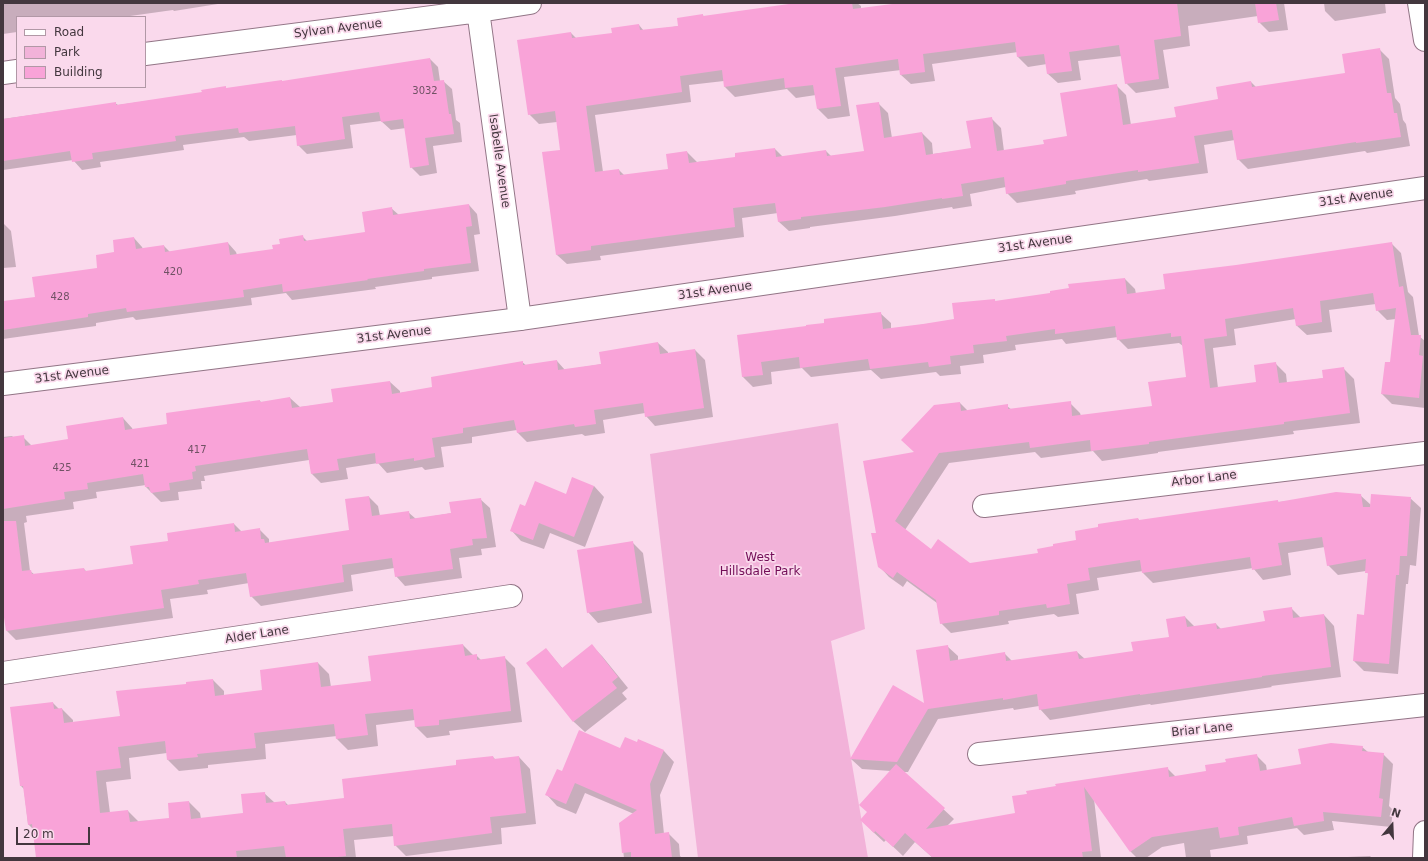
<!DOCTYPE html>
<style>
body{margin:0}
#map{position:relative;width:1428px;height:861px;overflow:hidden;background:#fad9ec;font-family:"DejaVu Sans",sans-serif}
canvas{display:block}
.frame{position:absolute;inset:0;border:4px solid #43373e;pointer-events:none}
.legend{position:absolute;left:16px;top:16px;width:130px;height:72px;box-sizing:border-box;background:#fad9ec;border:1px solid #b198a6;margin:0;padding:5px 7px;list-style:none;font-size:12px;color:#43373e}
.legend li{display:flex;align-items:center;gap:8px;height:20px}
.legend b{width:20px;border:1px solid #b198a6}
.north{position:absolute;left:1372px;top:805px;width:40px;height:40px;-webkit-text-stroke:3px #fad9ec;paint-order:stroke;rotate:19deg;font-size:11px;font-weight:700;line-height:16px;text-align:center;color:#43373e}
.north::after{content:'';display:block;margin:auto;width:14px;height:18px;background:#43373e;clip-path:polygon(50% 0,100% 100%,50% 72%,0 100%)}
.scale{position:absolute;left:16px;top:827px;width:74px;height:18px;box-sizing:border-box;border:2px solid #43373e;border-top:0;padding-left:5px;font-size:12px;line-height:14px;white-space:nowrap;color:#43373e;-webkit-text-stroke:3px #fad9ec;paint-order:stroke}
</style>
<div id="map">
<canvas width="1428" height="861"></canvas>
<div class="frame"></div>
<ul class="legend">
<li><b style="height:5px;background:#fff"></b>Road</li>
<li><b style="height:11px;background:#f2b2d9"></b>Park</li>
<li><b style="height:11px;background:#f9a3d8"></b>Building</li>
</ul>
<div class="north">N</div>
<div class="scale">20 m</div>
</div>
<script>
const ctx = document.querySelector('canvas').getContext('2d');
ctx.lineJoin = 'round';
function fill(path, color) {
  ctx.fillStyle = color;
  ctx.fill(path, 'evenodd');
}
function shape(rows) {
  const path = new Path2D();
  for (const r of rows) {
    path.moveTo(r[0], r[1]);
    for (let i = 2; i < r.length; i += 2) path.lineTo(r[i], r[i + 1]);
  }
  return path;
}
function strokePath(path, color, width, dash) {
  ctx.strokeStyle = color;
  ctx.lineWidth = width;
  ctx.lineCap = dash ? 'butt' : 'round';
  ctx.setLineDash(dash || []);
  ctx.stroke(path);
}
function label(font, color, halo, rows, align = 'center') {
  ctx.font = font + ' "DejaVu Sans",sans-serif';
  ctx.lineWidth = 3.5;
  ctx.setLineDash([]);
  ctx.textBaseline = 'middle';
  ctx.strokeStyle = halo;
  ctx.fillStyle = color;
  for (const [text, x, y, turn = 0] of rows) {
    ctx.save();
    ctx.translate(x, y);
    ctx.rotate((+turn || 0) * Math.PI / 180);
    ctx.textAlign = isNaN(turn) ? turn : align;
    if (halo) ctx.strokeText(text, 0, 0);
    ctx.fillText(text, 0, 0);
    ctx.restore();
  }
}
const green = shape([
 [838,423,865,629,831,641,868,858,698,858,650,454]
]);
const shadow = shape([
 [3,3,224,3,174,11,173,10,123,17,17,17,17,32,3,34],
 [804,3,857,3,861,6,861,9,892,5,892,3,1284,3,1288,30,1269,32,1259,22,1258,16,1188,26,1190,46,1163,50,1169,88,1136,93,1126,83,1122,56,1078,61,1081,80,1058,83,1048,74,1047,64,1028,67,1018,57,1018,52,932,64,935,81,911,84,901,75,901,70,844,77,850,116,828,119,818,109,816,95,796,98,787,89,735,97,725,87,724,81,689,85,691,102,595,115,603,172,619,170,625,176,669,170,687,152,697,162,736,158,775,149,783,157,826,151,831,156,865,152,878,103,888,113,892,138,922,133,932,143,933,154,972,149,991,118,1001,128,1004,151,1045,145,1068,137,1116,85,1126,95,1131,125,1177,118,1220,100,1251,82,1256,87,1346,74,1379,49,1389,59,1395,98,1400,104,1403,120,1406,124,1410,146,1367,153,1365,151,1248,169,1238,159,1235,140,1204,145,1208,173,1149,181,1147,179,1075,191,1076,194,1017,203,1007,193,1006,187,970,194,972,206,953,209,952,207,895,216,810,227,810,228,789,231,779,222,778,213,742,218,744,237,600,256,601,260,567,264,557,255,561,151,557,122,539,124,529,114,571,33,576,38,613,34,639,25,644,31,679,26,703,15,704,17],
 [1324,3,1385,3,1386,13,1335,21,1325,11],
 [430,59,438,67,440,81,443,81,452,89,456,120,460,123,462,142,433,146,437,173,420,176,411,167,406,128,391,130,381,121,350,125,353,148,307,154,298,145,297,135,249,141,244,137,183,145,184,150,100,162,101,167,82,170,73,160,3,170,3,119,115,103,118,105,283,82],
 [469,205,477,214,480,234,474,235,479,271,432,277,432,279,375,287,376,289,292,300,286,293,251,298,252,305,136,320,133,317,96,323,96,326,3,339,3,302,36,298,99,269,115,253,134,238,142,247,143,249,164,246,170,252,228,243,236,252,237,255,274,250,302,236,307,241,366,233,391,208,399,215],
 [3,223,11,231,16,267,3,268],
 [1391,243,1401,253,1408,292,1413,297,1419,336,1425,341,1425,408,1392,404,1382,394,1391,364,1396,319,1387,320,1377,310,1376,304,1329,310,1332,332,1307,335,1296,325,1296,319,1234,329,1236,345,1213,348,1218,388,1257,383,1276,364,1286,374,1287,383,1325,378,1344,369,1354,379,1360,423,1293,431,1294,434,1158,452,1158,453,1102,461,1093,451,1041,458,1035,452,949,463,905,530,931,550,970,564,1039,554,1078,541,1138,519,1140,521,1277,501,1279,502,1360,495,1371,505,1410,498,1421,508,1416,566,1410,565,1408,584,1406,584,1398,674,1364,671,1354,661,1365,616,1369,575,1366,571,1338,575,1328,565,1325,547,1288,553,1291,575,1263,580,1253,568,1153,583,1143,573,1143,571,1097,578,1099,590,1076,594,1079,614,1058,617,1054,614,1008,621,1009,624,951,633,941,623,937,603,907,581,903,587,889,577,879,566,877,534,916,453,960,403,968,411,1007,406,1012,410,1070,403,1080,413,1081,416,1153,407,1187,378,1183,346,1179,343,1128,349,1118,339,1118,337,1066,344,1062,339,1015,345,1016,350,983,355,984,363,960,366,961,374,940,376,936,372,881,379,871,370,811,377,802,368,771,372,772,384,753,387,743,377,738,336,807,327,880,313,891,323,891,329,955,320,994,300,997,302,1051,294,1125,279,1135,289,1136,294,1166,290,1236,266],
 [658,343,668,352,668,354,695,350,705,360,713,417,655,426,646,416,645,413,603,420,605,433,585,436,582,434,527,442,517,432,517,430,472,437,472,443,441,447,444,467,425,470,422,467,387,473,378,463,346,468,348,479,321,483,312,474,309,460,204,476,205,481,201,481,202,489,178,492,179,500,161,502,146,487,146,485,96,492,97,498,73,502,74,509,26,516,27,522,24,523,30,571,35,575,84,569,87,572,134,565,169,541,234,524,242,532,259,529,269,539,269,543,350,531,369,497,378,506,380,516,408,512,416,519,452,513,480,499,490,508,496,547,481,549,482,555,459,558,462,578,405,586,396,576,394,568,351,575,353,591,261,606,251,596,249,583,207,590,208,594,170,599,173,618,16,640,7,631,3,603,3,437,12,436,14,438,23,437,32,446,69,440,123,418,132,428,133,430,169,425,260,401,262,403,290,398,300,407,334,403,390,382,400,391,400,393,433,388,522,362,527,366,557,361,565,370,602,364],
 [594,486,604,497,585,547,550,533,544,549,521,541,511,530,525,507],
 [632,542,643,553,652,613,598,623,588,612],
 [1291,608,1301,618,1324,615,1334,626,1341,677,1271,686,1272,687,1151,705,1150,704,1050,720,1040,709,1039,706,1014,710,1013,708,938,719,908,772,903,772,954,819,947,826,1016,814,1013,797,1167,768,1176,777,1207,772,1227,763,1256,755,1266,765,1267,771,1303,765,1362,747,1368,752,1383,754,1393,764,1389,806,1393,810,1391,827,1332,821,1334,830,1304,835,1297,828,1247,836,1248,844,1210,850,1211,858,1186,858,1184,843,1162,847,1146,858,1137,858,1131,852,1094,799,1101,858,933,858,915,842,903,856,886,840,884,842,871,830,868,812,891,771,862,769,851,759,925,705,947,646,958,656,958,661,1004,653,1012,661,1077,652,1085,659,1134,652,1170,637,1185,617,1195,627,1216,624,1221,629,1266,622],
 [463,645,474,656,476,655,481,660,504,657,515,668,522,722,449,731,450,735,427,738,416,727,415,720,376,725,378,746,348,750,337,739,337,736,265,744,266,759,208,765,208,768,179,771,168,760,167,753,129,758,131,779,106,782,110,813,128,811,139,822,170,819,189,802,200,813,201,819,244,814,264,793,275,803,285,802,288,805,345,799,493,757,496,760,519,757,530,769,536,824,501,828,502,844,406,856,395,845,394,836,354,840,356,858,37,858,33,829,28,824,24,789,21,786,53,703,59,709,62,709,73,720,73,723,121,717,187,685,213,680,224,691,224,696,263,691,318,663,329,674,331,687,372,682],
 [592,646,602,656,628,688,622,693,627,699,585,732,574,722,528,664,546,649,563,669],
 [639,740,664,751,674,762,660,795,664,834,668,833,679,844,680,856,682,858,624,858,620,824,634,814,585,793,576,814,557,806,547,795,562,772,637,743],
 [1370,856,1372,858,1325,858]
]);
const building = shape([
 [796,3,852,3,853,9,900,3,1177,3,1181,36,1154,40,1159,79,1125,84,1119,45,1069,52,1072,71,1047,74,1044,54,1017,57,1015,42,923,54,925,72,900,75,898,59,835,68,841,106,817,109,813,85,785,88,784,78,724,87,722,70,680,76,682,92,586,106,595,172,619,169,620,175,668,169,666,154,687,151,689,163,735,157,735,153,775,148,776,157,826,150,827,156,864,151,856,105,879,102,884,138,922,132,926,155,971,148,966,121,992,117,997,151,1044,144,1043,140,1067,136,1060,93,1117,84,1123,125,1176,117,1174,107,1218,99,1216,87,1251,81,1252,87,1345,73,1342,54,1380,48,1387,93,1391,93,1394,113,1397,113,1401,137,1356,143,1356,142,1237,160,1232,130,1194,136,1199,163,1138,172,1138,170,1066,181,1066,184,1006,194,1004,177,961,184,963,196,942,199,942,198,885,207,801,217,801,219,778,222,775,203,733,208,735,227,591,246,591,250,556,255,542,152,560,150,555,111,528,115,517,40,571,32,572,38,612,33,611,28,639,24,640,30,678,26,677,18,703,14,703,16],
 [1255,3,1276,3,1279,20,1258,23],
 [430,58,434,81,444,80,449,114,451,114,454,134,425,138,429,165,410,168,403,119,381,122,379,112,342,117,345,139,297,146,295,126,239,133,238,128,175,136,176,141,92,153,93,159,72,162,70,151,3,161,3,119,116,102,116,105,202,92,201,90,226,86,226,88,282,80,282,81],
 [469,204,472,226,466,227,471,263,424,269,424,271,367,279,368,280,283,292,282,284,243,290,244,297,127,312,126,308,88,314,88,317,3,330,3,301,35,297,32,277,97,268,96,255,114,252,113,240,134,237,136,249,164,245,165,252,228,242,230,255,273,249,272,245,280,244,279,239,303,235,304,241,365,232,362,212,392,207,393,215],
 [1392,242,1399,287,1403,286,1411,335,1421,335,1419,355,1423,356,1419,398,1381,394,1385,362,1390,362,1396,308,1376,311,1373,293,1320,301,1322,322,1296,326,1293,308,1225,319,1227,336,1204,339,1210,388,1256,382,1254,365,1276,362,1279,383,1323,378,1322,370,1344,367,1350,413,1284,422,1284,424,1149,442,1149,444,1091,451,1090,440,1030,448,1029,442,939,453,895,521,931,549,938,539,970,563,1038,553,1037,549,1053,546,1053,544,1076,540,1075,531,1098,527,1098,524,1138,518,1139,520,1278,500,1278,502,1336,492,1361,494,1363,507,1370,507,1371,494,1411,497,1407,556,1400,556,1399,575,1396,575,1389,664,1353,661,1357,614,1364,615,1368,573,1365,573,1366,559,1327,566,1322,537,1278,543,1282,565,1252,570,1250,557,1142,573,1140,560,1088,568,1090,580,1067,584,1070,604,1047,608,1046,604,999,611,999,615,940,624,936,600,897,572,893,578,878,567,871,533,876,533,863,461,914,452,901,440,934,405,960,402,961,411,1008,404,1008,409,1071,401,1072,416,1152,406,1148,382,1186,377,1181,336,1171,337,1171,333,1117,340,1115,326,1055,334,1055,329,1006,336,1007,341,973,345,974,353,950,356,951,364,929,367,928,362,870,369,868,359,800,368,799,357,761,362,763,375,742,377,737,335,806,326,806,325,824,323,824,319,881,312,883,329,923,324,954,319,952,303,995,299,995,301,1050,293,1050,291,1069,288,1068,284,1125,278,1127,294,1165,289,1163,274,1236,265],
 [658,342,660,354,695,349,704,408,645,417,643,403,594,410,596,424,575,427,574,424,517,433,514,420,463,428,463,433,432,438,435,457,414,461,414,458,376,464,375,453,337,459,339,470,311,474,307,449,195,466,196,471,192,472,193,479,169,483,170,490,151,493,149,487,145,487,143,474,87,483,88,489,64,492,65,499,3,509,3,438,24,435,25,446,68,439,66,426,123,417,125,430,167,424,166,413,260,400,260,402,290,397,292,408,333,402,331,389,390,381,392,394,432,387,431,377,523,361,523,365,557,360,558,370,601,364,599,352],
 [572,477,594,486,574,537,539,523,533,540,510,531,520,504,525,506,535,481,566,494],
 [369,496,372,516,409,511,410,519,451,513,449,502,481,498,487,538,472,539,473,545,450,549,453,569,395,577,392,558,342,565,344,582,250,597,246,573,198,580,199,584,161,590,164,608,6,631,3,611,3,521,16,521,22,571,31,570,32,574,84,568,85,571,133,564,130,546,168,541,167,533,234,523,235,532,260,528,261,539,264,539,265,543,349,530,345,499],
 [633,541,642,603,587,613,577,550],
 [1292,607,1293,618,1324,614,1331,667,1262,676,1262,677,1140,695,1140,694,1039,710,1037,694,1003,700,1003,698,928,709,897,762,850,759,893,685,924,703,916,650,948,645,950,661,1005,652,1006,661,1077,651,1079,659,1133,651,1131,642,1169,637,1166,619,1185,616,1187,627,1216,623,1217,629,1265,621,1263,611],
 [463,644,465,656,477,654,477,660,505,656,511,711,439,720,439,725,415,727,413,709,365,714,368,735,336,739,334,724,254,733,256,748,197,754,198,757,167,760,165,741,118,747,121,768,96,771,100,813,128,810,130,822,169,818,168,803,189,801,191,819,243,813,241,794,265,792,266,803,285,801,286,805,344,798,342,779,456,765,456,760,493,756,494,759,519,756,526,813,490,817,492,833,394,846,392,824,343,829,346,856,329,858,286,858,284,846,236,851,237,858,36,858,32,824,28,825,23,786,20,786,10,707,53,702,54,709,62,708,64,723,120,716,116,691,186,684,186,682,213,679,215,696,262,690,260,670,318,662,321,687,371,681,368,656],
 [592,644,618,677,612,682,617,688,573,722,526,663,546,648,562,668],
 [579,730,620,748,625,737,637,742,638,739,664,750,650,784,655,834,669,832,672,858,631,858,631,852,622,853,619,823,637,810,575,783,566,804,545,795,557,769,562,771],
 [1331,743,1363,746,1362,751,1384,753,1379,798,1383,799,1381,817,1323,812,1324,821,1294,826,1292,817,1238,827,1239,835,1220,838,1218,827,1152,837,1130,852,1084,787,1092,851,1082,852,1083,858,933,858,905,833,893,847,875,831,874,833,860,820,867,812,859,805,896,764,945,808,926,829,1015,813,1012,796,1027,794,1026,791,1056,786,1055,784,1168,767,1169,777,1206,771,1205,765,1226,762,1225,759,1257,754,1260,771,1301,764,1298,749]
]);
const minor = shape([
 [477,3,520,319],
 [1419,3,1425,40],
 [145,54,479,11,530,3],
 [3,73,17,71],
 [984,506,1425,453],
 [3,673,511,596],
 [979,754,1425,705],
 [1424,858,1425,832]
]);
const tertiary = shape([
 [3,384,520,319,1425,188]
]);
const numberNames = [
 ["3032",425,91],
 ["420",173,272],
 ["428",60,297],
 ["417",197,450],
 ["421",140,464],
 ["425",62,468]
];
const streetNames = [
 ["Sylvan Avenue",338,29,-7],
 ["Isabelle Avenue",499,161,82],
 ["31st Avenue",1356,198,-8],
 ["31st Avenue",1035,244,-8],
 ["31st Avenue",715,291,-8],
 ["31st Avenue",394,335,-7],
 ["31st Avenue",72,375,-7],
 ["Arbor Lane",1204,479,-7],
 ["Alder Lane",257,635,-9],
 ["Briar Lane",1202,730,-6]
];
const parkNames = [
 ["West",760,558],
 ["Hillsdale Park",760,572]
];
fill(green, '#f2b2d9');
fill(shadow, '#0003');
fill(building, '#f9a3d8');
strokePath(minor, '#927586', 24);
strokePath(tertiary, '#927586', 24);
strokePath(minor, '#fff', 22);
strokePath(tertiary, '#fff', 22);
label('10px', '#705264', null, numberNames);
label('12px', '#43373e', '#fad9ec', streetNames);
label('12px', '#720d57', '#fad9ec', parkNames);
</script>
